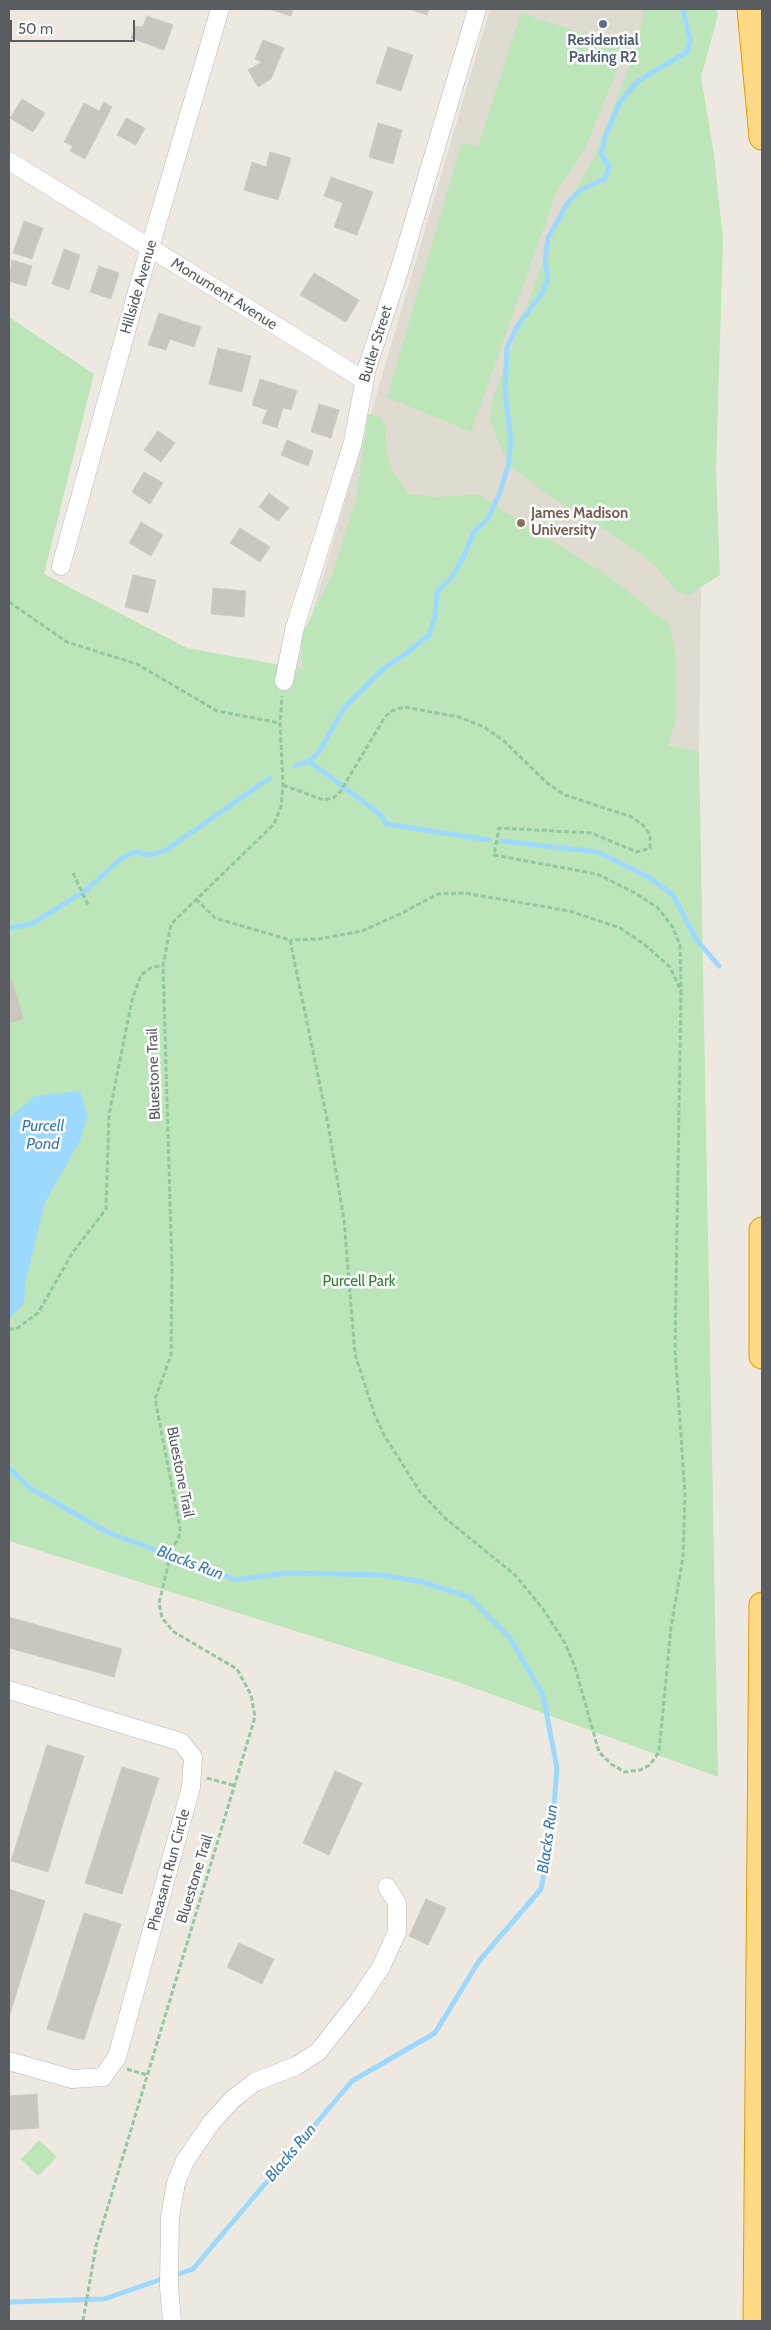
<!DOCTYPE html>
<style>
body{margin:0}
#map{position:relative;width:771px;height:2330px;overflow:hidden;background:#ede9e0;font-family:Cabin,sans-serif}
canvas{display:block}
.frame{position:absolute;inset:0;border:10px solid #595d62;pointer-events:none}
.scale{position:absolute;left:10px;top:20px;width:125px;height:22px;box-sizing:border-box;border:2px solid #595d62;border-top:0;padding-left:6px;font-size:15px;line-height:18px;white-space:nowrap;color:#595d62;-webkit-text-stroke:4px #fff;paint-order:stroke}
</style>
<div id="map">
<canvas width="771" height="2330"></canvas>
<div class="frame"></div>
<div class="scale">50 m</div>
</div>
<script>
const ctx = document.querySelector('canvas').getContext('2d');
ctx.lineJoin = 'round';
function fill(path, color) {
  ctx.fillStyle = color;
  ctx.fill(path, 'evenodd');
}
function shape(rows) {
  const path = new Path2D();
  for (const r of rows) {
    path.moveTo(r[0], r[1]);
    for (let i = 2; i < r.length; i += 2) path.lineTo(r[i], r[i + 1]);
  }
  return path;
}
function strokePath(path, color, width, dash) {
  ctx.strokeStyle = color;
  ctx.lineWidth = width;
  ctx.lineCap = dash ? 'butt' : 'round';
  ctx.setLineDash(dash || []);
  ctx.stroke(path);
}
function label(font, color, halo, rows, align = 'center') {
  ctx.font = font + ' Cabin,sans-serif';
  ctx.lineWidth = 5;
  ctx.setLineDash([]);
  ctx.textBaseline = 'middle';
  ctx.strokeStyle = halo;
  ctx.fillStyle = color;
  for (const [text, x, y, turn = 0] of rows) {
    ctx.save();
    ctx.translate(x, y);
    ctx.rotate((+turn || 0) * Math.PI / 180);
    ctx.textAlign = isNaN(turn) ? turn : align;
    if (halo) ctx.strokeText(text, 0, 0);
    ctx.fillText(text, 0, 0);
    ctx.restore();
  }
}
const education = shape([
 [490,9,667,9,705,268,699,751,296,668]
]);
const green = shape([
 [644,9,717,9,718,15,701,77,714,154,723,240,716,470,720,575,689,595,676,591,656,566,611,533,551,497,511,467,499,444,490,420,492,401,560,215,591,164,619,94,638,42],
 [521,13,626,48,585,149,556,193,471,432,387,397,462,142,478,147],
 [9,317,94,374,44,574,187,648,303,669,300,639,332,575,356,500,368,414,381,417,386,428,386,447,392,470,409,494,438,497,477,494,607,575,670,625,676,658,676,720,668,745,699,751,718,1777,458,1682,9,1541],
 [39,2140,57,2157,38,2176,21,2159]
]);
const water = shape([
 [80,1091,88,1116,80,1141,45,1202,26,1280,24,1304,9,1319,9,1118,35,1096]
]);
const stream = shape([
 [309,761,382,816,386,824,489,840],
 [295,766,309,761,319,752,344,708,383,669,407,653,429,635,435,617,437,592,452,577,464,556,474,532,487,520,499,495,508,466,511,441,505,392,507,347,518,325,541,295,548,279,545,260,548,238,568,202,582,189,605,179,609,166,601,154,605,137,620,102,638,81,687,52,690,40,683,9],
 [501,841,598,852,650,878,673,895,696,939,719,966],
 [9,928,32,924,86,890,122,858,135,852,151,855,166,850,270,778],
 [9,1468,30,1488,107,1532,236,1580,288,1573,382,1575,422,1582,469,1597,510,1638,543,1695,557,1768,552,1830,541,1889,479,1961,435,2033,352,2081,193,2269,173,2276],
 [9,2302,104,2299,165,2278]
]);
const building = shape([
 [269,9,293,9,291,16,269,9],
 [409,9,429,9,427,15,409,9],
 [147,16,173,25,164,50,131,38,135,27,143,26,147,16],
 [263,40,284,48,271,79,258,87,248,70,262,62,255,59,263,40],
 [388,47,413,55,401,91,376,83,388,47],
 [22,99,45,113,33,132,10,118,22,99],
 [104,102,112,107,85,159,70,151,73,146,64,142,84,103,99,111,104,102],
 [126,118,145,128,136,145,117,135,126,118],
 [378,123,402,130,393,164,369,157,378,123],
 [270,152,291,158,278,200,244,190,252,162,266,167,270,152],
 [331,177,373,192,357,235,334,227,343,203,324,196,331,177],
 [24,221,43,228,32,259,13,253,24,221],
 [64,249,80,255,69,290,52,284,64,249],
 [12,260,32,266,26,286,9,281,12,260],
 [99,266,119,273,111,299,90,292,99,266],
 [314,273,359,300,346,322,300,295,314,273],
 [159,313,201,327,194,347,170,339,166,350,148,345,159,313],
 [218,348,251,356,242,392,209,384,218,348],
 [260,379,297,391,291,410,283,408,277,428,262,423,267,410,252,405,260,379],
 [319,404,339,410,331,438,311,432,319,404],
 [158,431,175,443,161,462,144,450,158,431],
 [287,440,313,451,308,466,281,455,287,440],
 [144,472,163,483,150,504,132,492,144,472],
 [269,493,289,508,278,521,259,507,269,493],
 [141,522,163,535,151,556,129,543,141,522],
 [240,528,270,547,260,562,230,543,240,528],
 [133,575,156,580,148,613,125,607,133,575],
 [213,588,246,591,244,617,211,614,213,588],
 [12,979,23,1019,9,1023,9,980,12,979],
 [9,1617,122,1649,114,1677,9,1648,9,1617],
 [47,1745,84,1756,48,1872,11,1861,47,1745],
 [122,1767,159,1778,122,1894,85,1883,122,1767],
 [335,1771,362,1783,329,1855,303,1843,335,1771],
 [9,1889,45,1901,9,2017,9,1889],
 [426,1899,446,1908,428,1945,409,1936,426,1899],
 [84,1913,121,1924,84,2040,47,2029,84,1913],
 [239,1943,274,1959,262,1984,227,1967,239,1943],
 [37,2094,39,2128,9,2130,9,2096,37,2094]
]);
const path = shape([
 [9,602,67,642,137,664,217,711,280,723],
 [283,785,324,800,333,798,340,792,385,717,392,711,404,707,459,717,484,727,504,741,547,783,565,795,632,817,644,826,650,835,650,848,637,852,591,833,499,828,494,855,597,874,635,893,658,908,672,926,680,945,681,990],
 [73,873,89,907],
 [196,899,215,918,290,940,328,1124,344,1220,355,1354,374,1413,384,1435,420,1492,445,1518,515,1575,543,1609,565,1643,575,1667,599,1752,611,1764,625,1772,640,1770,650,1765,659,1752,671,1627,683,1557,685,1495,675,1348,681,991,670,967,644,944,620,928,570,911,464,893,438,894,402,913,362,931,319,939,290,940],
 [9,1329,16,1329,38,1313,73,1252,106,1209,109,1115,132,1000,141,975,152,967,163,966],
 [207,1778,236,1786],
 [127,2069,147,2075],
 [83,2321,96,2246,255,1717,251,1695,237,1669,174,1632,162,1618,159,1603,172,1549,179,1537,180,1528,155,1399,171,1355,172,1269,163,966,171,924,274,824,281,807,283,785,280,723,282,696]
]);
const minor = shape([
 [9,161,364,380],
 [61,566,138,288,220,9],
 [284,681,295,627,353,442,367,368,400,268,477,9],
 [9,1690,181,1742,193,1757,191,1787,117,2057,103,2077,72,2079,9,2061],
 [172,2321,169,2287,170,2217,176,2183,185,2161,211,2123,233,2099,255,2082,296,2066,318,2052,359,2000,381,1967,397,1932,397,1903,387,1887]
]);
const highway = shape([
 [750,9,762,137],
 [762,1230,762,1356],
 [756,2321,762,1605]
]);
const markers = [
 [603,24,5,"#5c6f8a"],
 [521,523,5,"#8d6e63"]
];
const serviceNames = [
 ["Residential",603,41],
 ["Parking R2",603,58]
];
const streetNames = [
 ["Hillside Avenue",139,287,-74],
 ["Monument Avenue",224,294,32],
 ["Butler Street",376,344,-73],
 ["Bluestone Trail",154,1074,-92],
 ["Bluestone Trail",180,1472,79],
 ["Pheasant Run Circle",169,1870,-75],
 ["Bluestone Trail",195,1879,-73]
];
const educationNames = [
 ["James Madison",531,514],
 ["University",531,531]
];
const parkNames = [
 ["Purcell Park",359,1282]
];
const waterNames = [
 ["Purcell",43,1126],
 ["Pond",43,1144],
 ["Blacks Run",190,1563,21],
 ["Blacks Run",548,1839,-82],
 ["Blacks Run",291,2153,-50]
];
fill(education, '#dfdbd0');
fill(green, '#bce6ba');
fill(water, '#9dd9ff');
strokePath(stream, '#9dd9ff', 5);
fill(building, '#cac6bf');
strokePath(building, '#d2cabe', 1);
strokePath(minor, '#b3b7bc', 19);
strokePath(highway, '#ec9700', 27);
strokePath(path, '#93c89f', 3, [5, 2.5]);
strokePath(minor, '#fff', 18);
strokePath(highway, '#ffda84', 25);
for (const [x, y, r, color] of markers) {
  const dot = new Path2D();
  dot.arc(x, y, r, 0, 2 * Math.PI);
  ctx.fillStyle = color;
  ctx.fill(dot);
  strokePath(dot, '#fff', 2);
}
label('bold 15px', '#4e5e75', '#fff', serviceNames);
label('15px', '#595d62', '#fff', streetNames);
label('bold 15px', '#785e54', '#fff', educationNames, 'left');
label('15px', '#2f832f', '#fff', parkNames);
label('italic 16px', '#367bb6', '#fff', waterNames);
</script>
